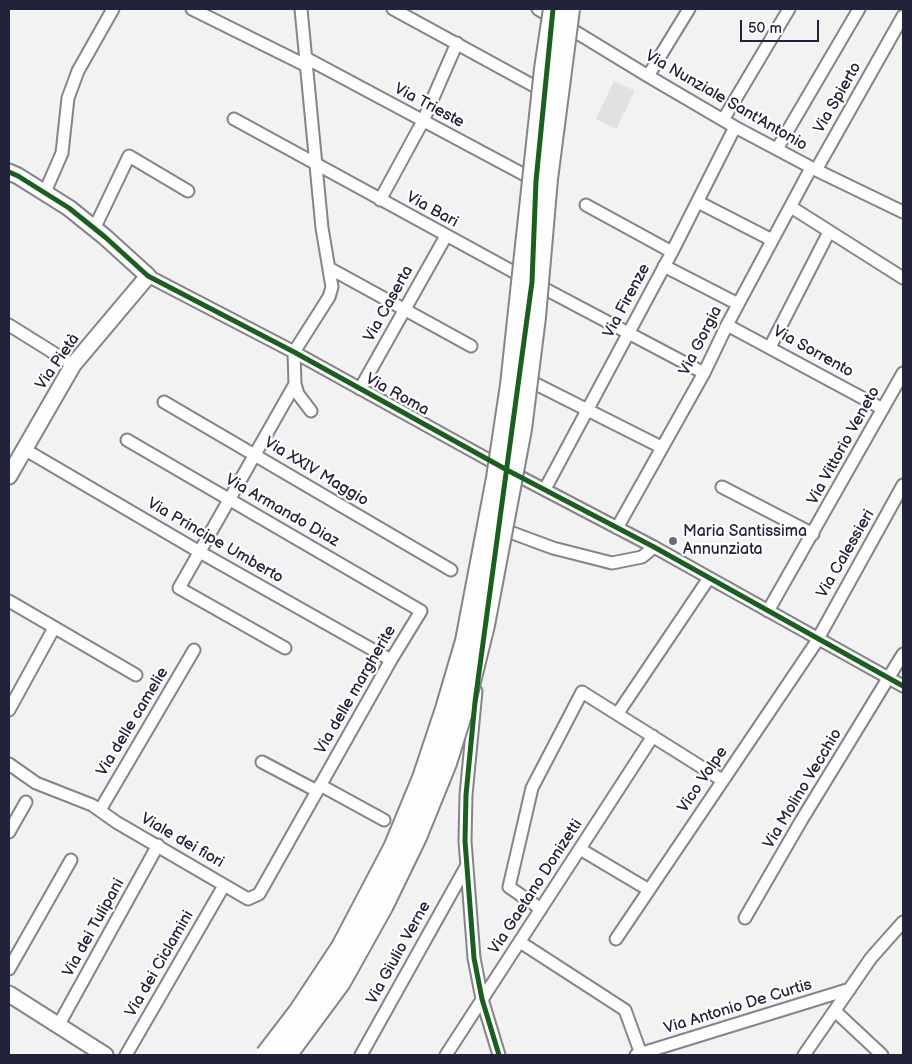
<!DOCTYPE html>
<meta charset="utf-8">
<style>
body{margin:0}
#map{position:relative;width:912px;height:1064px;overflow:hidden;background:#f2f2f3;font-family:"Balsamiq Sans",sans-serif}
canvas{display:block}
.frame{position:absolute;inset:0;border:10px solid #22223b;pointer-events:none}
.scale{position:absolute;left:740px;top:20px;width:79px;height:22px;box-sizing:border-box;border:2px solid #22223b;border-top:0;padding-left:6px;font-size:15px;line-height:18px;white-space:nowrap;color:#22223b;-webkit-text-stroke:4px #fff;paint-order:stroke}
</style>
<div id="map">
<canvas width="912" height="1064"></canvas>
<div class="frame"></div>
<div class="scale">50 m</div>
</div>
<script>
const ctx = document.querySelector('canvas').getContext('2d');
ctx.lineJoin = 'round';
function fill(path, color) {
  ctx.fillStyle = color;
  ctx.fill(path, 'evenodd');
}
function shape(rows) {
  const path = new Path2D();
  for (const r of rows) {
    path.moveTo(r[0], r[1]);
    for (let i = 2; i < r.length; i += 2) path.lineTo(r[i], r[i + 1]);
  }
  return path;
}
function strokePath(path, color, width, dash) {
  ctx.strokeStyle = color;
  ctx.lineWidth = width;
  ctx.lineCap = dash ? 'butt' : 'round';
  ctx.setLineDash(dash || []);
  ctx.stroke(path);
}
function label(font, color, halo, rows, align = 'center') {
  ctx.font = font + ' "Balsamiq Sans",sans-serif';
  ctx.lineWidth = 4.5;
  ctx.setLineDash([]);
  ctx.textBaseline = 'middle';
  ctx.strokeStyle = halo;
  ctx.fillStyle = color;
  for (const [text, x, y, turn = 0] of rows) {
    ctx.save();
    ctx.translate(x, y);
    ctx.rotate((+turn || 0) * Math.PI / 180);
    ctx.textAlign = isNaN(turn) ? turn : align;
    if (halo) ctx.strokeText(text, 0, 0);
    ctx.fillText(text, 0, 0);
    ctx.restore();
  }
}
const green = shape([
 [614,81,635,91,616,129,596,119]
]);
const street = shape([
 [192,9,307,66],
 [393,9,545,92],
 [538,9,648,76,735,127,816,170,903,212],
 [306,58,536,181],
 [648,76,689,9],
 [234,119,532,282,704,373],
 [723,120,789,9],
 [777,149,859,9],
 [816,170,903,16],
 [45,192,62,153,68,98,78,71,113,9],
 [380,200,423,121,457,43],
 [698,202,772,240],
 [586,205,672,252],
 [791,207,903,278],
 [94,229,129,156,188,191],
 [664,266,738,304],
 [329,268,471,346],
 [148,276,294,352,507,470,654,547,903,686],
 [9,325,73,365],
 [727,325,883,409],
 [770,347,829,232],
 [294,352,329,297,332,287,322,228,301,9],
 [524,378,661,447],
 [295,384,298,394,311,411],
 [360,389,446,236],
 [164,402,451,570],
 [24,449,198,551,391,660],
 [722,487,813,534],
 [545,489,672,252,735,127],
 [499,528,553,548,612,563,642,557,654,547],
 [617,528,704,373,727,325,811,168],
 [9,601,136,675],
 [768,611,903,373],
 [285,648,179,588,295,384,294,352],
 [476,691,466,795,465,841,474,958,482,999,499,1055],
 [9,710,54,628],
 [618,713,709,578],
 [262,762,317,791],
 [9,764,36,783,92,805,116,822,248,899,259,894,391,660,421,611,127,440],
 [320,785,384,820],
 [100,810,194,650],
 [9,832,26,802],
 [580,849,649,890],
 [541,909,509,887,532,788,582,692,722,780],
 [745,918,801,821,903,654],
 [616,939,815,644,903,485],
 [520,942,625,1010,641,1054],
 [9,969,71,860],
 [835,1011,882,1055],
 [58,1026,158,845],
 [126,1055,222,889],
 [361,1055,466,867],
 [446,1055,653,736],
 [636,1055,850,989],
 [804,1055,871,958,903,922]
]);
const secondary = shape([
 [9,172,18,176,69,208,105,237,148,276,73,365,9,476],
 [9,994,105,1055]
]);
const highwayBridge = shape([
 [266,1055,299,1012,342,947,394,848,423,778,446,709,466,641,497,478,511,385,545,69,554,9],
 [286,1055,340,982,383,905,416,837,446,763,465,702,484,625,521,429,535,317,547,179,569,9]
]);
const cycleway = shape([
 [9,172,18,176,69,208,105,237,148,276,294,352,507,470,654,547,903,686],
 [499,1055,482,999,474,958,465,841,466,795,475,702,532,282,536,181,553,9]
]);
const markers = [
 [673,541,5,"#6b6b7b"]
];
const streetNames = [
 ["Via Spierto",838,98,-60],
 ["Via Nunziale Sant'Antonio",726,101,30],
 ["Via Trieste",429,106,28],
 ["Via Bari",432,210,29],
 ["Via Firenze",627,301,-62],
 ["Via Caserta",389,304,-61],
 ["Via Gorgia",701,341,-63],
 ["Via Sorrento",813,352,29],
 ["Via Pietà",58,362,-55],
 ["Via Roma",397,395,29],
 ["Via Vittorio Veneto",844,446,-61],
 ["Via XXIV Maggio",316,472,31],
 ["Via Armando Diaz",282,511,30],
 ["Via Principe Umberto",215,541,30],
 ["Via Calessieri",846,554,-60],
 ["Via delle margherite",356,690,-60],
 ["Via delle camelie",133,722,-59],
 ["Vico Volpe",703,780,-56],
 ["Via Molino Vecchio",803,789,-59],
 ["Viale dei fiori",182,841,30],
 ["Via Gaetano Donizetti",536,887,-57],
 ["Via dei Tulipani",94,928,-61],
 ["Via Giulio Verne",399,953,-61],
 ["Via dei Ciclamini",160,964,-60],
 ["Via Antonio De Curtis",738,1007,-17]
];
const poiNames = [
 ["Maria Santissima",683,532],
 ["Annunziata",683,550]
];
fill(green, '#e1e1e4');
strokePath(street, '#848489', 15);
strokePath(secondary, '#848489', 19);
strokePath(street, '#fdfdfd', 11);
strokePath(secondary, '#fdfdfd', 15);
strokePath(highwayBridge, '#848489', 24, []);
strokePath(highwayBridge, '#fdfdfd', 20);
strokePath(cycleway, '#1b5e20', 5);
for (const [x, y, r, color] of markers) {
  const dot = new Path2D();
  dot.arc(x, y, r, 0, 2 * Math.PI);
  ctx.fillStyle = color;
  ctx.fill(dot);
  strokePath(dot, '#fff', 2);
}
label('16px', '#22223b', '#fff', streetNames);
label('16px', '#22223b', '#fff', poiNames, 'left');
</script>
